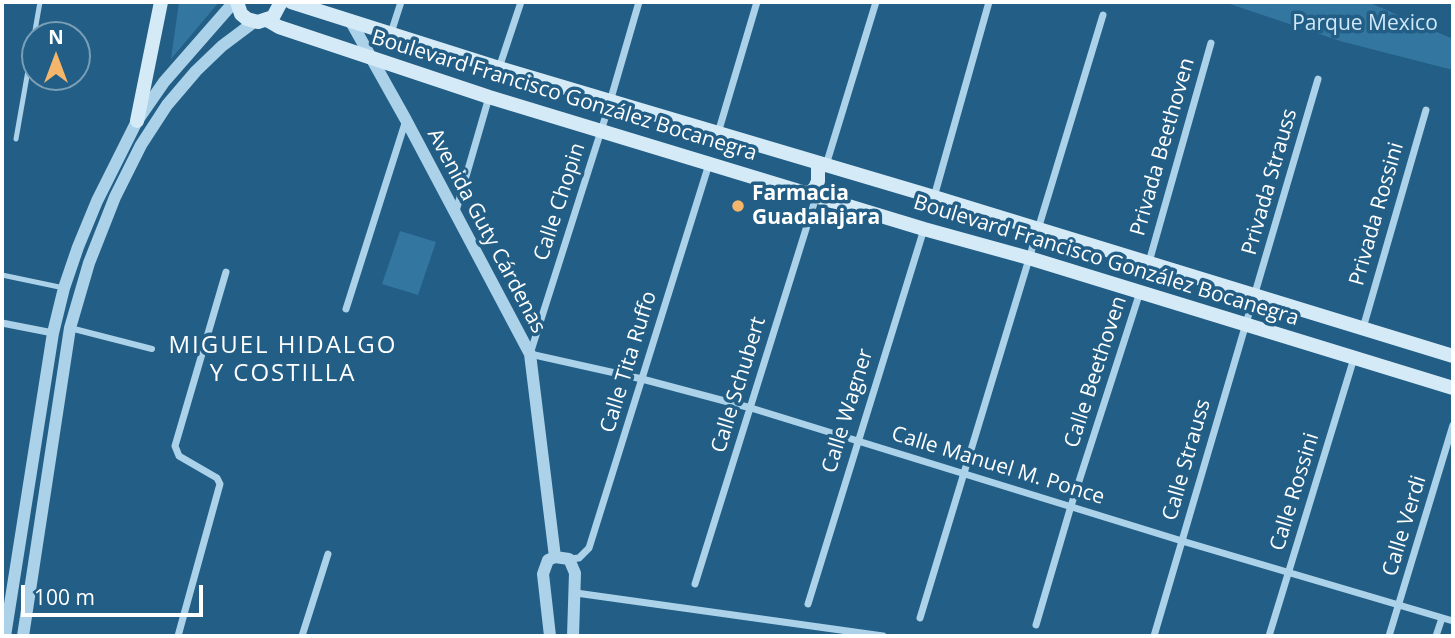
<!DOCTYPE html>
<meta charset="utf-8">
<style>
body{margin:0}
#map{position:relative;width:1455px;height:638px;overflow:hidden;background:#225e85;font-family:"Open Sans",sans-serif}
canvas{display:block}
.frame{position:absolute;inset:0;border:4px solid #fff;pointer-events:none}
.north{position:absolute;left:21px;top:21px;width:70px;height:70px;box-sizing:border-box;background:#225e85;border:2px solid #7a9eb6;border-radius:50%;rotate:0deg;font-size:19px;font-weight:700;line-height:28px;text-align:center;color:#fff}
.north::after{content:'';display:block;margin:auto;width:24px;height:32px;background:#f5b66c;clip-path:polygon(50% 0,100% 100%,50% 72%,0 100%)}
.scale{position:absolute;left:21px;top:585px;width:182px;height:32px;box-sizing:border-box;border:4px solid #fff;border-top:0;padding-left:9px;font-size:21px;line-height:24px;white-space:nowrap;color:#fff;-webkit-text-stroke:5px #225e85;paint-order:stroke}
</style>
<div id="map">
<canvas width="1455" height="638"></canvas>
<div class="frame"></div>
<div class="north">N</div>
<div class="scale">100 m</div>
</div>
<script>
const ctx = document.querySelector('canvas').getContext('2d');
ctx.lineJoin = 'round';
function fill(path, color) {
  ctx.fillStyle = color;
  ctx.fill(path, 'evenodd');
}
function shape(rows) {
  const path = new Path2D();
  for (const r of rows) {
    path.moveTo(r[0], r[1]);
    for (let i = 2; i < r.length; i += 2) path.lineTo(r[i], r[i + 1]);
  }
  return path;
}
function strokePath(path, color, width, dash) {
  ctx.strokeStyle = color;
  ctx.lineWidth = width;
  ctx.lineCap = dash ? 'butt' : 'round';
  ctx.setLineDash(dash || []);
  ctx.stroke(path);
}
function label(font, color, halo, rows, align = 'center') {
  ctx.font = font + ' "Open Sans",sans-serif';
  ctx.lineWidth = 7;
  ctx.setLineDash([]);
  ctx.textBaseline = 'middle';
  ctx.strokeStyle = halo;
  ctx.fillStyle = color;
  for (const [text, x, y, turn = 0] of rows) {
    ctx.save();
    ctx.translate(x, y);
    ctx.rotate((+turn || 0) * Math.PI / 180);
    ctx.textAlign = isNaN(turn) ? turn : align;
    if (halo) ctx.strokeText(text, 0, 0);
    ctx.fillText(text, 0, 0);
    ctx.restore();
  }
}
const green = shape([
 [179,2,219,2,171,59],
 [1224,2,1368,2,1453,39,1453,70,1340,41],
 [400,231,436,242,418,295,382,284]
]);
const service = shape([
 [16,139,40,2],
 [2,275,64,288]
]);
const pedestrian = shape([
 [70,328,152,349]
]);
const minor = shape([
 [639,2,607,112,530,354,642,379,751,408,1182,541,1453,621],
 [391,33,401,2],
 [499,68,521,2],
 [718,133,757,2],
 [826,165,876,2],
 [934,197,989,2],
 [456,211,489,97],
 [1149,262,1211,43],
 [346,309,406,120],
 [2,323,53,333],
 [1363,328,1426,110],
 [569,559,579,558,589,548,709,164],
 [695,584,816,197],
 [576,593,883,636],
 [808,604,924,229],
 [920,618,1103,15],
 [1036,625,1071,506,1140,292],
 [178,636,220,484,217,478,179,456,175,446,226,272],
 [302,636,328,554],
 [1154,636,1318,79],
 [1269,636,1354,358],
 [1389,636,1453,425],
 [1436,636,1442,618]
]);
const tertiary = shape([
 [350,20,406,120,530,354,555,557],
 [5,636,53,333,64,288,78,247,97,201,137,121,164,82,234,2],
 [23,636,70,328,89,263,115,197,141,145,167,105,196,71,222,46,254,22],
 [550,636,543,574,548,560,555,557,569,559,575,573,573,636]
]);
const secondary = shape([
 [237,2,241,14,247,19,258,22,273,17,281,2],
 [291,2,499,68,934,197,1453,356],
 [267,20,279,27,489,97,924,229,1029,258,1453,388],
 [137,121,161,2],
 [808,194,815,188,818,181,818,163]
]);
const markers = [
 [738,206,7,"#f5b66c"]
];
const parkNames = [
 ["Parque Mexico",1365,24]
];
const streetNames = [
 ["Boulevard Francisco González Bocanegra",564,96,17],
 ["Privada Beethoven",1163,147,-74],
 ["Privada Strauss",1270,182,-74],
 ["Calle Chopin",560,202,-72],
 ["Privada Rossini",1377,214,-74],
 ["Avenida Guty Cárdenas",486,231,62],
 ["Boulevard Francisco González Bocanegra",1106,261,17],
 ["Calle Tita Ruffo",629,362,-73],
 ["Calle Beethoven",1096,372,-72],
 ["Calle Schubert",739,385,-73],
 ["Calle Wagner",848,411,-73],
 ["Calle Strauss",1187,460,-74],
 ["Calle Manuel M. Ponce",998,466,17],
 ["Calle Rossini",1295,492,-73],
 ["Calle Verdi",1405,526,-73]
];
const poiNames = [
 ["Farmacia",752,194],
 ["Guadalajara",752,218]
];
const quarterNames = [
 ["MIGUEL HIDALGO",283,346],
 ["Y COSTILLA",283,374]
];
fill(green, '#3377a1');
strokePath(service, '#abd2e9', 5);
strokePath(pedestrian, '#abd2e9', 6);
strokePath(minor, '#abd2e9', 7);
strokePath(tertiary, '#abd2e9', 12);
strokePath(secondary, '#d5eaf7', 14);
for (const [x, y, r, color] of markers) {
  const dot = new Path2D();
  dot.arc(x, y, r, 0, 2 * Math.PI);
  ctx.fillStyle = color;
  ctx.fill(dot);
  strokePath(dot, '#225e85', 2.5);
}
label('21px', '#cfe8f7', '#225e85', parkNames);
label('21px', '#fff', '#225e85', streetNames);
label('bold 21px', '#fff', '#225e85', poiNames, 'left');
ctx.letterSpacing = '2px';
label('24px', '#fff', '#225e85', quarterNames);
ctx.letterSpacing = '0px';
</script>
